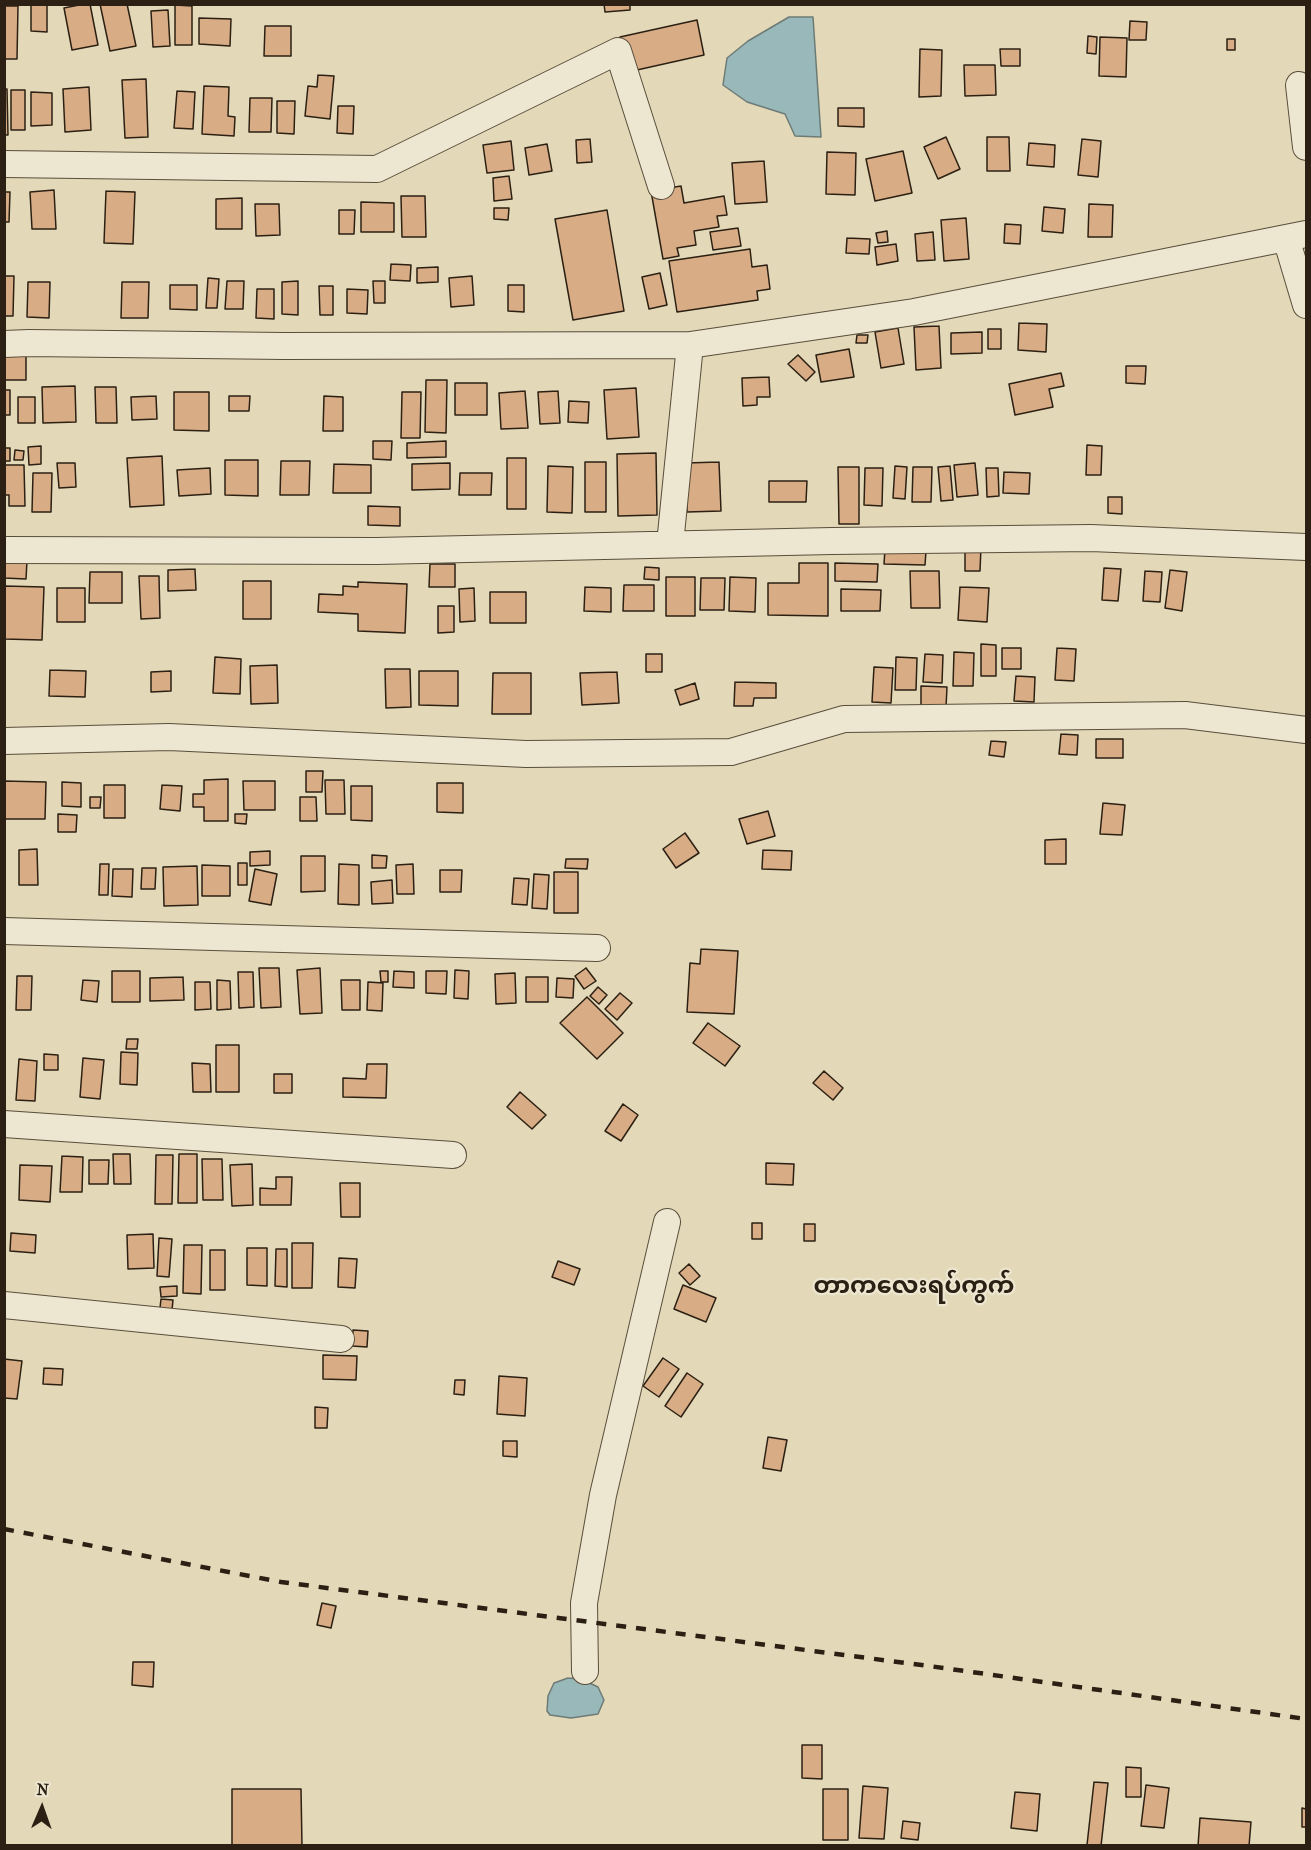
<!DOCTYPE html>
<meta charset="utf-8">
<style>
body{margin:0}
#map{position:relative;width:1311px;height:1850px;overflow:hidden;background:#e3d8b7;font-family:"IM FELL French Canon",serif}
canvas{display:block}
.frame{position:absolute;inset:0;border:6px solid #2b2013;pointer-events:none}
.north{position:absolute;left:12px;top:1778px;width:60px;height:60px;-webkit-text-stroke:4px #ede6d0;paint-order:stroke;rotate:2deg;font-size:16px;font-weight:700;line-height:24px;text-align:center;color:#2b2013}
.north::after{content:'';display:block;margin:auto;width:21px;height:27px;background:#2b2013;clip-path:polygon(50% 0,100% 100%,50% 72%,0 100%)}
</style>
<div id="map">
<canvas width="1311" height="1850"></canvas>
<div class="frame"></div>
<div class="north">N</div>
</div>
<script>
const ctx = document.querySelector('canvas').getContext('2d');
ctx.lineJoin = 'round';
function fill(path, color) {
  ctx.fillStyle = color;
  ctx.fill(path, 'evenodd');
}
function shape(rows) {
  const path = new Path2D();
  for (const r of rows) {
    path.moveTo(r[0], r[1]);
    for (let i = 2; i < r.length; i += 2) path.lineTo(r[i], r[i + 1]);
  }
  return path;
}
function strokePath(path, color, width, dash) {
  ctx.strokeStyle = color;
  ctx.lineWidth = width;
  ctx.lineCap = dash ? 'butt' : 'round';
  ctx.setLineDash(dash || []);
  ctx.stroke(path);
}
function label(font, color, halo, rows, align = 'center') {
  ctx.font = font + ' "IM FELL French Canon","Noto Sans Myanmar",serif';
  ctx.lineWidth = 4.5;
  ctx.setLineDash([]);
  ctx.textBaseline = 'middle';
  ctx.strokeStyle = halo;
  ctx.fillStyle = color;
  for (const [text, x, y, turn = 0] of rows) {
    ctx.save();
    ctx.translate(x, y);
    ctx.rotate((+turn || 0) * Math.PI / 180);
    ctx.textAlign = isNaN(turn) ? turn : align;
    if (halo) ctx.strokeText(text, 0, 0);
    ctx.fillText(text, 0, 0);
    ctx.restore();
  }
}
const water = shape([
 [789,17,813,17,821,137,795,136,785,114,747,102,723,85,727,58,748,41,789,17],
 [568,1678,581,1679,598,1687,604,1700,598,1714,571,1718,550,1715,547,1711,548,1696,554,1683,568,1678]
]);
const building = shape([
 [31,4,47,4,47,32,31,31,31,4],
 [84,4,90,4,98,45,72,50,64,8,84,4],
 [100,4,127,4,136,46,110,51,100,4],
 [604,4,630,4,630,10,605,12,604,4],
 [175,5,192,6,192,45,175,45,175,5],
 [4,6,18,6,17,59,4,59,4,6],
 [168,10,170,46,153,47,151,11,168,10],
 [199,18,231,19,230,46,199,44,199,18],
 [697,20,704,55,628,72,620,37,697,20],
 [1130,21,1147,22,1146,40,1129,40,1130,21],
 [265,26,291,26,291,56,264,56,265,26],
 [1088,36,1097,37,1096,54,1087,53,1088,36],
 [1100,37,1127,38,1126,77,1099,76,1100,37],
 [1227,39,1235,39,1235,50,1227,50,1227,39],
 [920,49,942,50,941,96,919,97,920,49],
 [1000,49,1020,49,1020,66,1001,66,1000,49],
 [964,65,995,65,996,95,965,96,964,65],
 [318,75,334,76,330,119,305,116,308,86,317,87,318,75],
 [146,79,148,137,125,138,122,80,146,79],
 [204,86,229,87,228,116,235,117,234,136,202,134,204,86],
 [89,87,91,130,65,132,63,89,89,87],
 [4,89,7,89,8,135,4,135,4,89],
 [11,90,25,90,25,130,11,130,11,90],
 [177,91,195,92,193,129,174,128,177,91],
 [31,92,52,93,52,125,31,126,31,92],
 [250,98,272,98,271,132,249,132,250,98],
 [277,101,295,101,294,134,277,133,277,101],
 [338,106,354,106,353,134,337,133,338,106],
 [838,108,864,108,864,127,838,126,838,108],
 [946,137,960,169,938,179,924,147,946,137],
 [987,137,1009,137,1010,171,987,171,987,137],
 [590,139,592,162,577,163,576,140,590,139],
 [1082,139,1101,141,1098,177,1078,175,1082,139],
 [511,141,514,170,487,173,483,145,511,141],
 [1029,143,1055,145,1054,167,1027,165,1029,143],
 [547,144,552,171,529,175,525,148,547,144],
 [903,151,912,193,875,201,866,159,903,151],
 [827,152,856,153,855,195,826,194,827,152],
 [764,161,767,202,735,204,732,163,764,161],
 [509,176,512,199,494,201,493,178,509,176],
 [681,186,684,203,724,196,727,215,717,216,719,227,694,231,696,245,677,248,679,256,663,259,651,191,681,186],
 [54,190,56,229,32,229,30,192,54,190],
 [106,191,135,192,133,244,104,243,106,191],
 [4,192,10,192,9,222,4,222,4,192],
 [401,196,425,196,426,237,402,237,401,196],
 [242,198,242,229,216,229,216,199,242,198],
 [361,202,394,203,394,232,361,232,361,202],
 [255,204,279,204,280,235,256,236,255,204],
 [1089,204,1113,205,1112,237,1088,237,1089,204],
 [1044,207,1065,209,1063,233,1042,231,1044,207],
 [494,208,509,208,508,220,494,219,494,208],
 [339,210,355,210,354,234,339,234,339,210],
 [607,210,624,311,573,320,555,219,607,210],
 [966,218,969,259,944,261,941,220,966,218],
 [1005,224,1021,225,1020,244,1004,243,1005,224],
 [738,228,741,246,713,250,710,232,738,228],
 [887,231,888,242,878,243,876,233,887,231],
 [933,232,935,260,917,261,915,234,933,232],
 [847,238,870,239,869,254,846,253,847,238],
 [896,244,898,261,877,265,875,247,896,244],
 [750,249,752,267,767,265,770,289,757,291,758,300,677,312,669,261,750,249],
 [391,264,411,265,410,281,390,280,391,264],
 [438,267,438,282,417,283,417,268,438,267],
 [660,273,667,305,649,309,642,277,660,273],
 [4,276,14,276,13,316,4,316,4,276],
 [472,276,474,305,451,307,449,278,472,276],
 [208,278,219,279,217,308,206,308,208,278],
 [227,281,244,281,243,309,225,309,227,281],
 [298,281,298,315,282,314,282,282,298,281],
 [373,281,385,281,385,303,374,303,373,281],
 [28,282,50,282,49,318,27,317,28,282],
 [122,282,149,282,148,318,121,318,122,282],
 [170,285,197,285,197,310,170,309,170,285],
 [508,285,524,285,524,312,508,311,508,285],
 [319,286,333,286,333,315,320,315,319,286],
 [257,289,274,289,274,319,256,318,257,289],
 [347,289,368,290,367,314,347,313,347,289],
 [1019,323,1047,324,1046,352,1018,350,1019,323],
 [939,326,941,368,916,370,914,327,939,326],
 [898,328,904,364,881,368,875,332,898,328],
 [988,329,1001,329,1001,349,988,349,988,329],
 [982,332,982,353,951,354,951,333,982,332],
 [857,335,868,335,867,343,856,343,857,335],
 [849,349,854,377,821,382,816,355,849,349],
 [26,354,26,380,4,380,4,355,26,354],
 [798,355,815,372,806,381,788,364,798,355],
 [1126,366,1146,366,1145,384,1126,383,1126,366],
 [1061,373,1064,386,1049,389,1053,407,1015,415,1009,384,1061,373],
 [769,377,770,397,757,397,757,405,743,406,742,378,769,377],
 [426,380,447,380,446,433,425,432,426,380],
 [455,383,487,383,487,415,455,415,455,383],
 [75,386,76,422,43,423,42,387,75,386],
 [95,387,116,387,117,423,96,423,95,387],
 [636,388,639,437,607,439,604,390,636,388],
 [4,390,10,390,10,415,4,415,4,390],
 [525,391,528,428,501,429,499,393,525,391],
 [558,391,560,423,540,424,538,392,558,391],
 [174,392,209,392,209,431,174,430,174,392],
 [402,392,421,392,420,438,401,438,402,392],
 [156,396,157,419,132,420,131,397,156,396],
 [229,396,250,396,249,411,229,411,229,396],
 [324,396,343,397,343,431,323,431,324,396],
 [18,397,35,397,35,423,18,423,18,397],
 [569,401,589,402,588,423,568,422,569,401],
 [373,441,392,441,391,460,373,459,373,441],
 [446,441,446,457,407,458,407,443,446,441],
 [1087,445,1102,446,1101,475,1086,475,1087,445],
 [41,446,41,464,29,465,28,447,41,446],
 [4,448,10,448,10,461,4,461,4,448],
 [15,450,24,451,23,460,14,460,15,450],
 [656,453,657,515,618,516,617,454,656,453],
 [162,456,164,505,130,507,127,458,162,456],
 [507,458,526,458,526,509,507,509,507,458],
 [225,460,258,460,258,496,225,495,225,460],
 [281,461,310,461,309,495,280,495,281,461],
 [585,462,606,462,606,512,585,512,585,462],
 [719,462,721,511,687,512,686,463,719,462],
 [57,463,75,463,76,487,59,488,57,463],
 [450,463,450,489,412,490,412,464,450,463],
 [975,463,978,495,957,497,954,465,975,463],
 [334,464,371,465,371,493,333,493,334,464],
 [4,465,24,465,25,506,9,506,9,495,4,495,4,465],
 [548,466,573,467,572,513,547,512,548,466],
 [895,466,907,467,905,499,893,498,895,466],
 [950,466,953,500,941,501,938,467,950,466],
 [838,467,859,467,859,524,839,524,838,467],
 [913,467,932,467,931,502,912,502,913,467],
 [210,468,211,494,179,496,177,470,210,468],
 [865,468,883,468,882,506,864,505,865,468],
 [986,468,998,468,999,496,987,497,986,468],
 [1004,472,1030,473,1029,494,1003,493,1004,472],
 [33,473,52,473,51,512,32,512,33,473],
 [460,473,492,473,491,495,459,495,460,473],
 [769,481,807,481,806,502,769,502,769,481],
 [1108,497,1122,497,1122,514,1108,513,1108,497],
 [368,506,400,507,400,526,368,525,368,506],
 [965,546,981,547,980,571,965,571,965,546],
 [885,549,926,551,925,565,884,564,885,549],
 [4,561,27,561,26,579,4,578,4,561],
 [799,563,828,563,828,616,768,615,768,583,799,583,799,563],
 [835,563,878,564,877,582,835,581,835,563],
 [430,564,455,564,455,587,429,587,430,564],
 [645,567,659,568,659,580,644,579,645,567],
 [1104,568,1121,569,1118,601,1102,600,1104,568],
 [195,569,196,590,168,591,168,570,195,569],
 [1170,570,1187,572,1182,611,1165,608,1170,570],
 [910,571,939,571,940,608,911,608,910,571],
 [1145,571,1162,572,1160,602,1143,601,1145,571],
 [90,572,122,572,122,603,89,603,90,572],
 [139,576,159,576,160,618,141,619,139,576],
 [666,577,695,577,695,616,666,616,666,577],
 [730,577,756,578,755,612,729,611,730,577],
 [701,578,725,578,724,610,700,610,701,578],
 [243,581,271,581,271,619,243,619,243,581],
 [358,582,407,584,405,633,358,631,358,614,318,612,319,594,343,595,343,586,358,587,358,582],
 [624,585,654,585,654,611,623,611,624,585],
 [4,586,44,587,42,640,4,639,4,586],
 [585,587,611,588,611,612,584,611,585,587],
 [960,587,989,588,987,622,958,620,960,587],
 [57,588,85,588,85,622,57,622,57,588],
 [474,588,475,621,460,622,459,589,474,588],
 [841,589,881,590,880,611,841,611,841,589],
 [490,592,526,592,526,623,490,623,490,592],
 [438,606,454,606,454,632,438,633,438,606],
 [981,644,996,645,996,676,981,676,981,644],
 [1002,648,1021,648,1021,669,1002,669,1002,648],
 [1057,648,1076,649,1074,681,1055,680,1057,648],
 [954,652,974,653,973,686,953,686,954,652],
 [646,654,662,654,662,672,646,672,646,654],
 [925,654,943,655,942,683,923,682,925,654],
 [215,657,241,659,240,694,213,693,215,657],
 [896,657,917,658,916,690,895,690,896,657],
 [277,665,278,703,251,704,250,666,277,665],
 [874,667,893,668,891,703,872,702,874,667],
 [385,669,410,669,411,707,386,708,385,669],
 [50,670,86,671,85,697,49,696,50,670],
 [171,671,171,691,151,692,151,672,171,671],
 [419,671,458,671,458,706,419,705,419,671],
 [617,672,619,703,582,705,580,673,617,672],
 [493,673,531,673,531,714,492,714,493,673],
 [1016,676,1035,677,1034,702,1014,701,1016,676],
 [735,682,776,683,776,698,754,698,753,706,734,706,735,682],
 [695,683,699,699,680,705,675,690,695,683],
 [921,686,947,687,946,707,921,707,921,686],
 [1061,734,1078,735,1077,755,1059,754,1061,734],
 [1096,739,1123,739,1123,758,1096,758,1096,739],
 [991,741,1006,742,1004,757,989,755,991,741],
 [306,771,323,771,322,792,306,792,306,771],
 [228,779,228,821,204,821,204,807,193,807,193,794,204,794,204,780,228,779],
 [325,780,344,780,345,814,326,814,325,780],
 [4,781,46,782,45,819,4,819,4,781],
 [243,781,275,781,275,810,244,810,243,781],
 [62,782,81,783,81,807,62,806,62,782],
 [437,783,463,783,463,813,437,812,437,783],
 [104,785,125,785,125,818,104,818,104,785],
 [162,785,182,786,180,811,160,809,162,785],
 [351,786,372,786,372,821,351,820,351,786],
 [90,797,101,797,100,808,90,808,90,797],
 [300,797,316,797,317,821,300,821,300,797],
 [1103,803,1125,805,1122,835,1100,834,1103,803],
 [768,811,775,836,747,844,739,819,768,811],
 [58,814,77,815,76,832,58,832,58,814],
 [235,814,247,814,246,824,235,823,235,814],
 [685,833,699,853,676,868,663,849,685,833],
 [1066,839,1066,864,1045,864,1045,840,1066,839],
 [37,849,38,885,19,885,19,850,37,849],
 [763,850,792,851,791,870,762,869,763,850],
 [270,851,270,865,250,866,250,852,270,851],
 [372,855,387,856,386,868,372,868,372,855],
 [301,856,325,856,325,891,301,892,301,856],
 [566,859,588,859,587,869,565,868,566,859],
 [238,863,247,863,247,885,238,885,238,863],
 [100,864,109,864,108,895,99,895,100,864],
 [339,864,359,865,359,905,338,904,339,864],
 [413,864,414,894,397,894,396,865,413,864],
 [202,865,230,866,230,896,202,896,202,865],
 [197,866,198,905,164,906,163,867,197,866],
 [142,868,156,868,155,889,141,889,142,868],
 [113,869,133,869,132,897,112,896,113,869],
 [255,869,277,874,271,905,249,901,255,869],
 [440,870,462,870,461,892,440,892,440,870],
 [554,872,578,872,578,913,554,913,554,872],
 [534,874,549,875,547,909,532,908,534,874],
 [514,878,529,879,527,905,512,904,514,878],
 [392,880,393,903,372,904,371,882,392,880],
 [701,949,738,951,734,1014,687,1012,690,963,700,964,701,949],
 [259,968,279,968,281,1007,261,1008,259,968],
 [320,968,322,1013,300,1014,297,970,320,968],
 [586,968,596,981,584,989,575,976,586,968],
 [455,970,469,971,468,999,454,998,455,970],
 [112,971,140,971,140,1002,112,1002,112,971],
 [380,971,388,971,388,982,381,982,380,971],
 [394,971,414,972,414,988,393,987,394,971],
 [426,971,447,971,446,994,426,993,426,971],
 [238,972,253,972,254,1007,239,1008,238,972],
 [515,973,516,1003,496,1004,495,974,515,973],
 [17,976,32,976,31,1010,16,1010,17,976],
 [183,977,184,1000,150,1001,150,978,183,977],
 [526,977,548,977,548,1002,526,1002,526,977],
 [557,978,574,979,573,998,556,997,557,978],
 [83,980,99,981,97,1002,81,1000,83,980],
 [217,980,230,981,231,1009,217,1010,217,980],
 [341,980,360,980,360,1010,342,1010,341,980],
 [195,982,210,982,211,1009,195,1010,195,982],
 [368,982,383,983,382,1011,367,1010,368,982],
 [598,987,607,995,599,1004,590,996,598,987],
 [620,993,632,1003,617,1020,605,1009,620,993],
 [587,997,623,1033,597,1059,560,1023,587,997],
 [708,1023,740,1046,725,1066,693,1043,708,1023],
 [127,1039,138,1039,137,1049,126,1049,127,1039],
 [216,1045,239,1045,239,1092,216,1092,216,1045],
 [121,1052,138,1053,137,1085,120,1084,121,1052],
 [44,1054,58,1055,58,1070,44,1070,44,1054],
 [83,1058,104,1060,100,1099,80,1097,83,1058],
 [19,1059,37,1061,35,1101,16,1100,19,1059],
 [192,1063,210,1064,211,1092,193,1092,192,1063],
 [367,1064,387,1064,386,1098,343,1097,343,1078,366,1079,367,1064],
 [824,1071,843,1088,833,1100,813,1083,824,1071],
 [274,1074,292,1074,292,1093,274,1093,274,1074],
 [520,1092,546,1115,532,1129,507,1107,520,1092],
 [623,1104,638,1115,621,1141,605,1131,623,1104],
 [113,1154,130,1154,131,1184,114,1184,113,1154],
 [179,1154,197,1154,197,1203,178,1203,179,1154],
 [156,1155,173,1155,172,1204,155,1204,156,1155],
 [62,1156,83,1157,82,1192,60,1192,62,1156],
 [202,1159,222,1159,223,1200,203,1200,202,1159],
 [89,1160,109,1160,108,1184,89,1184,89,1160],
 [766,1163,794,1164,793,1185,766,1184,766,1163],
 [252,1164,253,1205,232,1206,230,1165,252,1164],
 [20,1165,52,1166,50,1202,19,1200,20,1165],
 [276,1177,292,1177,291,1205,260,1205,260,1188,276,1189,276,1177],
 [340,1183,360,1183,360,1217,341,1217,340,1183],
 [752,1223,762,1223,762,1239,752,1239,752,1223],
 [804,1224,815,1224,815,1241,804,1241,804,1224],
 [11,1233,36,1235,35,1253,10,1251,11,1233],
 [153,1234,154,1268,128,1269,127,1235,153,1234],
 [159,1238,172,1239,169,1277,157,1276,159,1238],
 [292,1243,313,1243,312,1288,292,1288,292,1243],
 [184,1245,202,1245,201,1294,183,1293,184,1245],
 [247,1248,267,1248,267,1286,247,1285,247,1248],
 [276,1249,287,1249,287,1287,275,1286,276,1249],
 [210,1250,225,1250,225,1290,210,1290,210,1250],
 [339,1258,357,1259,355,1288,338,1287,339,1258],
 [558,1261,580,1269,574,1285,552,1277,558,1261],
 [689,1264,700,1276,690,1285,679,1273,689,1264],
 [683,1285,716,1298,706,1322,674,1309,683,1285],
 [177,1286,177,1296,161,1297,160,1287,177,1286],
 [161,1299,173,1300,172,1310,160,1308,161,1299],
 [353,1330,368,1331,367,1347,352,1346,353,1330],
 [323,1355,357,1356,356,1380,323,1379,323,1355],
 [663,1358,679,1369,659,1397,643,1386,663,1358],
 [4,1359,22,1361,17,1399,4,1398,4,1359],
 [44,1368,63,1369,62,1385,43,1384,44,1368],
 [687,1373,703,1384,681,1417,665,1406,687,1373],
 [499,1376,527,1378,525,1416,497,1414,499,1376],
 [455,1380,465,1380,464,1395,454,1394,455,1380],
 [315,1407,328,1408,327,1428,315,1428,315,1407],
 [768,1437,787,1440,781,1471,763,1468,768,1437],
 [503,1441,517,1441,517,1457,503,1456,503,1441],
 [322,1603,336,1606,331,1628,317,1625,322,1603],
 [133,1662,154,1662,153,1687,132,1685,133,1662],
 [802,1745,822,1745,822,1779,802,1778,802,1745],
 [1126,1767,1141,1768,1141,1797,1126,1797,1126,1767],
 [1094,1782,1108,1783,1101,1846,1087,1845,1094,1782],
 [1146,1785,1169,1788,1164,1828,1141,1826,1146,1785],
 [863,1786,888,1788,884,1839,859,1838,863,1786],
 [232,1789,301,1789,302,1846,232,1846,232,1789],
 [823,1789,848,1789,848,1840,823,1840,823,1789],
 [1015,1792,1040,1794,1037,1831,1011,1828,1015,1792],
 [1302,1808,1306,1809,1306,1827,1302,1827,1302,1808],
 [1200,1818,1251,1822,1249,1846,1198,1846,1200,1818],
 [903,1821,920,1823,918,1840,901,1838,903,1821]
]);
const minor = shape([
 [1299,85,1306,147],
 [4,164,377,169,618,51,661,186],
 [1286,238,1306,305],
 [4,344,29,343,284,346,690,345,914,312,1306,234],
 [670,544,690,345],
 [4,550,376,551,832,541,1091,538,1306,547],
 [4,741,169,737,526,754,731,752,844,719,1185,715,1306,730],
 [4,931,597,948],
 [4,1124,453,1155],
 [4,1305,341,1339],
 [585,1671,584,1603,603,1495,667,1222]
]);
const rail = shape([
 [4,1529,281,1582,929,1666,1306,1719]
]);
const quarterNames = [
 ["တာကလေးရပ်ကွက်",914,1287]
];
fill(water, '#99b8b9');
strokePath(water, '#6d7b77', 1.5);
fill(building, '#d8ac85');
strokePath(building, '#2b2013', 1.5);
strokePath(minor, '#594e3c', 28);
strokePath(minor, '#ede6d0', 26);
strokePath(rail, '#2b2013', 4.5, [10, 10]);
label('bold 24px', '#2b2013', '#ede6d0', quarterNames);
</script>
